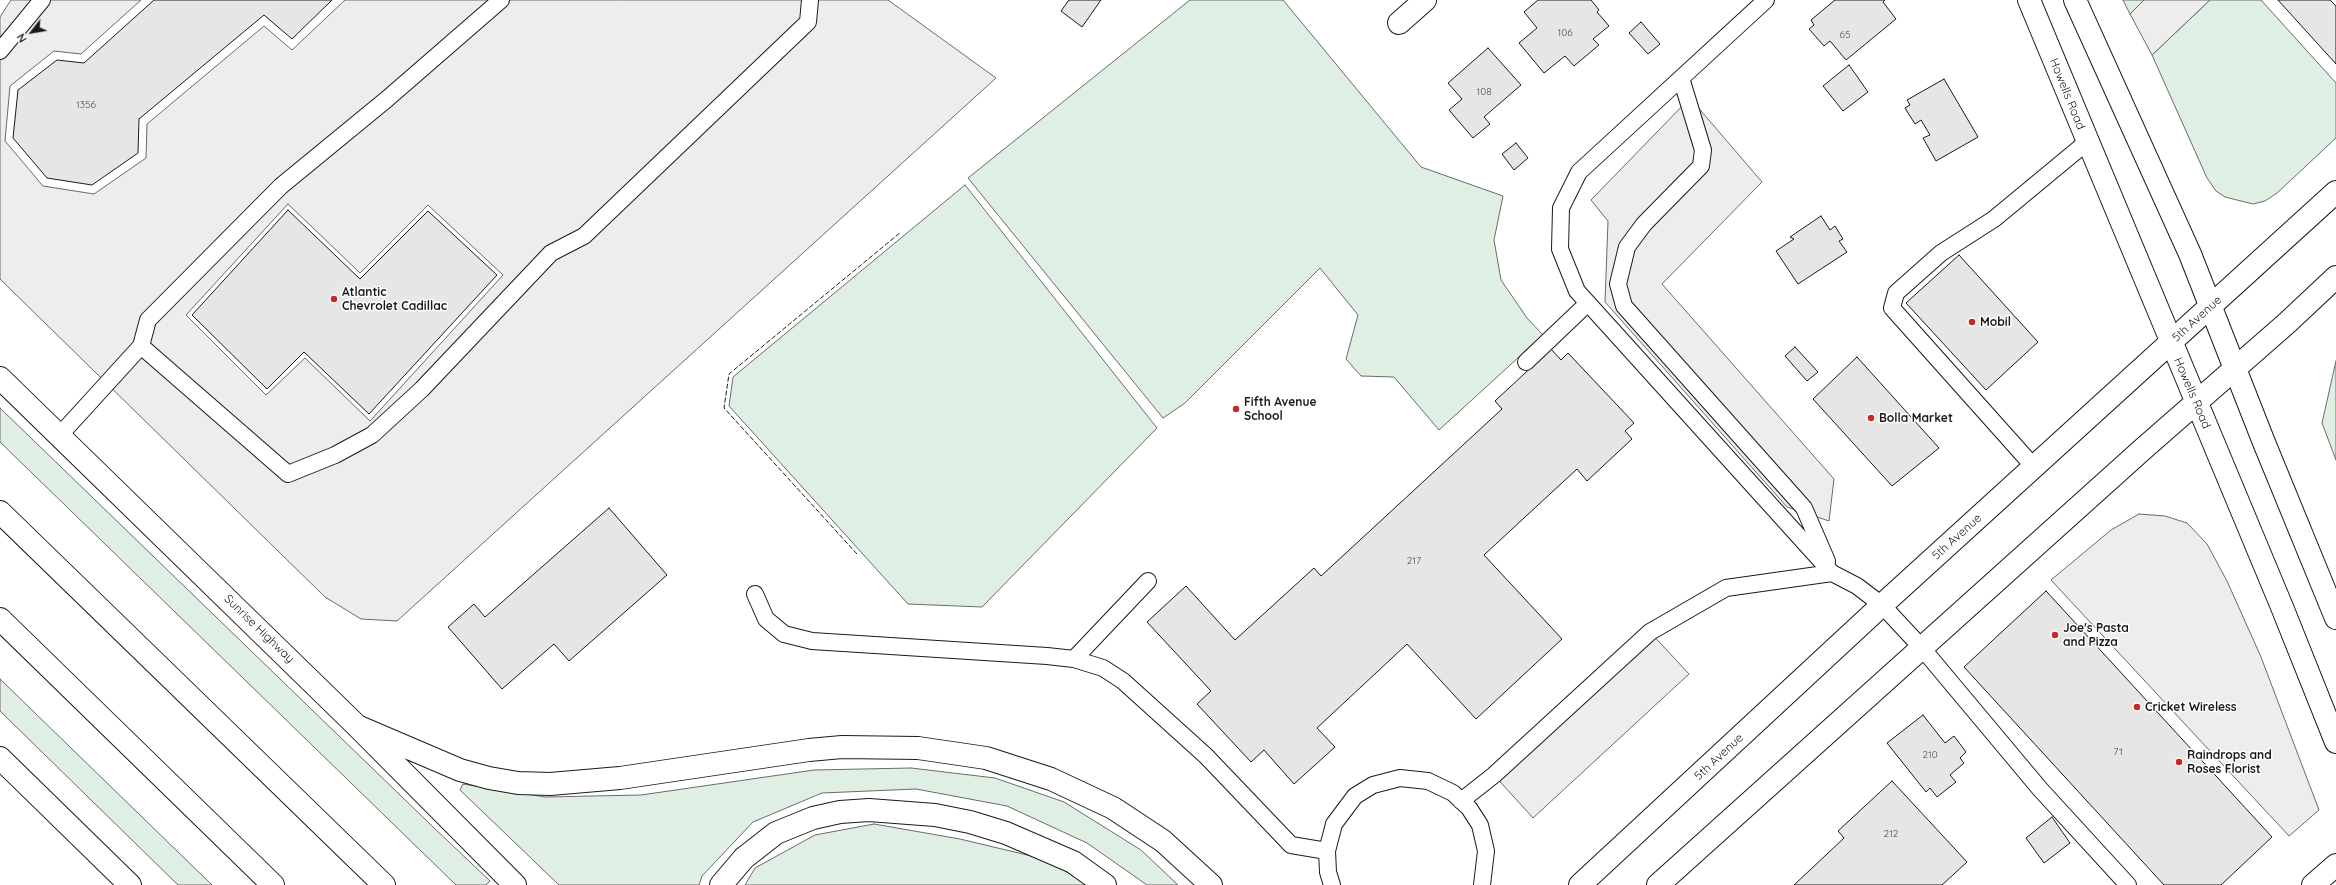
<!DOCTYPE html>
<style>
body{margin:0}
#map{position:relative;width:2336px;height:885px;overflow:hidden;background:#fff;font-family:Quicksand,sans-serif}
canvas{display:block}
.north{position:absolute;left:12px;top:12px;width:40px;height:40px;-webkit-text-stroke:3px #fff;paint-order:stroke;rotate:239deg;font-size:11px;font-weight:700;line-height:16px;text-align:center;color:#1a1a1a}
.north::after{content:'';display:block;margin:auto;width:14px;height:18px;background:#1a1a1a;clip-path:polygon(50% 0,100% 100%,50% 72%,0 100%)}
</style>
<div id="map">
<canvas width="2336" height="885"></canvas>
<div class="north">N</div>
</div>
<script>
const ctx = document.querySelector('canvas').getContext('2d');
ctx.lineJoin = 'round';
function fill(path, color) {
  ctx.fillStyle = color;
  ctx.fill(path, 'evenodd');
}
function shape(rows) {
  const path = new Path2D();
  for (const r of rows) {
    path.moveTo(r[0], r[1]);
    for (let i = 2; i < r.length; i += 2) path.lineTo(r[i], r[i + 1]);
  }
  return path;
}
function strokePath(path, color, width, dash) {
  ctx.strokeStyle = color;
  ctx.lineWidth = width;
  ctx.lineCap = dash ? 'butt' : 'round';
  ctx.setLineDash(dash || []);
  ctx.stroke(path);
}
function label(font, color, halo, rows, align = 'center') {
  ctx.font = font + ' Quicksand,sans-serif';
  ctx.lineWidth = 3;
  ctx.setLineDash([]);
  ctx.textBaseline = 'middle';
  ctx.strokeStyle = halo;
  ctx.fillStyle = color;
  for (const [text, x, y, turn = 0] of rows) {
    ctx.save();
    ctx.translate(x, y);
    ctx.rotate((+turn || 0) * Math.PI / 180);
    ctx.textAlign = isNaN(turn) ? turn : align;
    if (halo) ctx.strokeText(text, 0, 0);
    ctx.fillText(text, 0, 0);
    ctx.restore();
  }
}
const green = shape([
 [1190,0,1283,0,1421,167,1503,196,1494,240,1501,280,1527,318,1543,335,1439,430,1394,377,1361,376,1346,359,1358,315,1320,268,1185,403,1163,418,968,178,1190,0],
 [2123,0,2144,0,2130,14,2123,0],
 [2210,0,2261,0,2336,83,2336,138,2277,193,2265,201,2253,204,2225,197,2216,191,2207,178,2152,55,2210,0],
 [965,185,1157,428,982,607,908,604,729,406,733,377,965,185],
 [2336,361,2336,460,2322,423,2336,361],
 [0,408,431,825,490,881,486,885,456,885,0,442,0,408],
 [0,679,212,885,178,885,0,711,0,679],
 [911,768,995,778,1064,802,1141,850,1178,885,1147,885,1087,843,1007,806,916,789,822,793,753,822,702,876,699,885,559,885,460,790,463,784,545,797,641,795,814,770,911,768],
 [874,824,960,839,1048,860,1087,885,745,885,755,868,815,835,874,824]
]);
const parking = shape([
 [11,0,141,0,81,54,54,51,10,86,5,141,43,186,94,194,146,158,147,124,264,26,292,50,345,0,888,0,996,78,397,621,361,619,325,597,0,279,0,17,11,0],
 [288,204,360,273,428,205,503,275,370,421,305,358,266,395,186,315,288,204],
 [2144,0,2210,0,2152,55,2130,14,2144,0],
 [1690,98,1762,182,1662,284,1834,479,1829,521,1787,507,1605,302,1608,221,1591,200,1690,98],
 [2139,514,2165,516,2187,523,2207,544,2227,581,2261,657,2319,810,2289,836,2051,580,2111,530,2139,514],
 [1650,632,1689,674,1533,818,1494,775,1650,632]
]);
const building = shape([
 [154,0,332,0,292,39,264,15,139,119,138,153,92,185,47,178,13,138,18,90,57,60,84,63,154,0],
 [1069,0,1101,0,1082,27,1061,11,1069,0],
 [1538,0,1591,0,1599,10,1597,12,1609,26,1593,39,1599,45,1574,66,1565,56,1544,73,1519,43,1537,28,1524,12,1538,0],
 [1835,0,1885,0,1883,2,1896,19,1846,60,1830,41,1824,46,1809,29,1814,25,1811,20,1835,0],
 [2278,0,2330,0,2336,6,2336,64,2278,0],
 [1641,22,1660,44,1648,54,1629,33,1641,22],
 [1488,48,1521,85,1484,117,1490,124,1473,138,1449,110,1462,99,1448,83,1488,48],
 [1849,65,1868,92,1843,111,1823,86,1849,65],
 [1944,79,1978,137,1936,161,1923,138,1930,135,1921,120,1915,124,1905,108,1910,105,1907,100,1944,79],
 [1516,143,1528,158,1514,170,1502,154,1516,143],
 [288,210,360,279,428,211,497,275,369,414,304,352,267,389,192,315,288,210],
 [1821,216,1830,230,1835,226,1843,239,1839,241,1847,252,1798,284,1776,251,1794,239,1790,237,1821,216],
 [1959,255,2038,342,1986,390,1906,303,1959,255],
 [1795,347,1818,372,1807,381,1785,356,1795,347],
 [1551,349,1561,360,1568,353,1634,423,1625,431,1632,439,1587,481,1577,469,1484,555,1562,639,1476,719,1407,644,1317,728,1335,747,1294,784,1264,750,1251,762,1197,704,1211,691,1147,622,1186,586,1235,640,1314,568,1321,576,1502,409,1495,401,1551,349],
 [1857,357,1939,448,1892,486,1813,399,1857,357],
 [609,508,667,575,569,661,554,644,502,689,448,627,474,604,485,617,609,508],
 [2046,591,2272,837,2221,885,2164,885,1964,667,2046,591],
 [1923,715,1945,743,1954,736,1966,752,1960,758,1964,763,1950,775,1956,782,1937,797,1930,788,1926,792,1887,743,1923,715],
 [1892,781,1967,862,1942,885,1794,885,1844,838,1838,831,1892,781],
 [2052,817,2070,843,2044,863,2026,838,2052,817]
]);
const service = shape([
 [1766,0,1579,172,1561,208,1560,249,1577,291,1832,573],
 [0,51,42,0],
 [1681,78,1703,150,1701,166,1644,224,1627,247,1618,284,1624,306,1804,508,1827,561],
 [141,346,148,320,281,186,387,99,501,0],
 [1526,362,1588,303],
 [59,436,141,346,288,474,335,455,372,435,422,389,551,253,584,236,808,22,810,0],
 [2034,467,1892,308,1896,293,1941,253,1994,219,2087,142],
 [755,594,766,619,784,634,812,641,1047,656,1074,659,1103,668,1123,681,1206,756,1291,845,1327,851],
 [1074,659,1148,581],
 [1461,801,1494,775,1650,632,1726,588,1832,573,1857,586,1882,605,1922,648,2040,789,2128,885],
 [1332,885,1328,872,1327,851,1334,824,1355,796,1373,785,1400,778,1428,781,1453,793,1469,808,1480,825,1486,851,1482,885]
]);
const minor = shape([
 [1399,23,1425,0],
 [2313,885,2336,865]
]);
const secondary = shape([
 [2029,0,2282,607,2336,742],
 [2075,0,2190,254,2263,440,2336,618],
 [0,378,357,726,515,885],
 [357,726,460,770,489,778,518,783,550,784,620,778,809,750,842,747,918,748,986,758,1051,779,1113,808,1163,841,1211,885],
 [0,758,130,885],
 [721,885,744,858,776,833,813,818,840,812,869,810,935,815,970,822,1006,833,1073,862,1105,885],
 [1580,885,1882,605,2336,192],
 [1658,885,2143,449,2287,323,2336,277]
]);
const motorway = shape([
 [0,512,384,885],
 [0,619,273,885]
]);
const fence = shape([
 [857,554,724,408,729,374,901,232]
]);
const markers = [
 [334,299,4,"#c62828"],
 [1972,322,4,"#c62828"],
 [1236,409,4,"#c62828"],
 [1871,418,4,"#c62828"],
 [2055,635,4,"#c62828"],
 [2137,707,4,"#c62828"],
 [2179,762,4,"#c62828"]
];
const numberNames = [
 ["106",1565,33],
 ["65",1845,35],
 ["108",1484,92],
 ["1356",86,105],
 ["217",1414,561],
 ["71",2118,752],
 ["210",1930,755],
 ["212",1891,834]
];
const streetNames = [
 ["Howells Road",2067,94,68],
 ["5th Avenue",2197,319,-42],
 ["Howells Road",2192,393,67],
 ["5th Avenue",1957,537,-42],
 ["Sunrise Highway",259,629,44],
 ["5th Avenue",1719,757,-43]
];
const poiNames = [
 ["Atlantic",342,292],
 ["Chevrolet Cadillac",342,306],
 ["Mobil",1980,322],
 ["Fifth Avenue",1244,402],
 ["School",1244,416],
 ["Bolla Market",1879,418],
 ["Joe's Pasta",2063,628],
 ["and Pizza",2063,642],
 ["Cricket Wireless",2145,707],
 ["Raindrops and",2187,755],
 ["Roses Florist",2187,769]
];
fill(green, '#e0efe3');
strokePath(green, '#6a6a6a', 1);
fill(parking, '#ededed');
strokePath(parking, '#6a6a6a', 1);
fill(building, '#e6e6e6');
strokePath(building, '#1a1a1a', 1);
strokePath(service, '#1a1a1a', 18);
strokePath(minor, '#1a1a1a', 24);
strokePath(secondary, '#1a1a1a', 24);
strokePath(motorway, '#1a1a1a', 24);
strokePath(service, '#fff', 16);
strokePath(minor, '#fff', 22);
strokePath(secondary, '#fff', 22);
strokePath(motorway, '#fff', 22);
strokePath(fence, '#1a1a1a', 1, [5, 2]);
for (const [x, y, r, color] of markers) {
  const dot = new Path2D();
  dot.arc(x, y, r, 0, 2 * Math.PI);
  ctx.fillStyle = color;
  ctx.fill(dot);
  strokePath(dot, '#fff', 1.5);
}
label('10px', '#4d4d4d', null, numberNames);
label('12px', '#1a1a1a', '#fff', streetNames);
label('bold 12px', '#1a1a1a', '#fff', poiNames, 'left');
</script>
